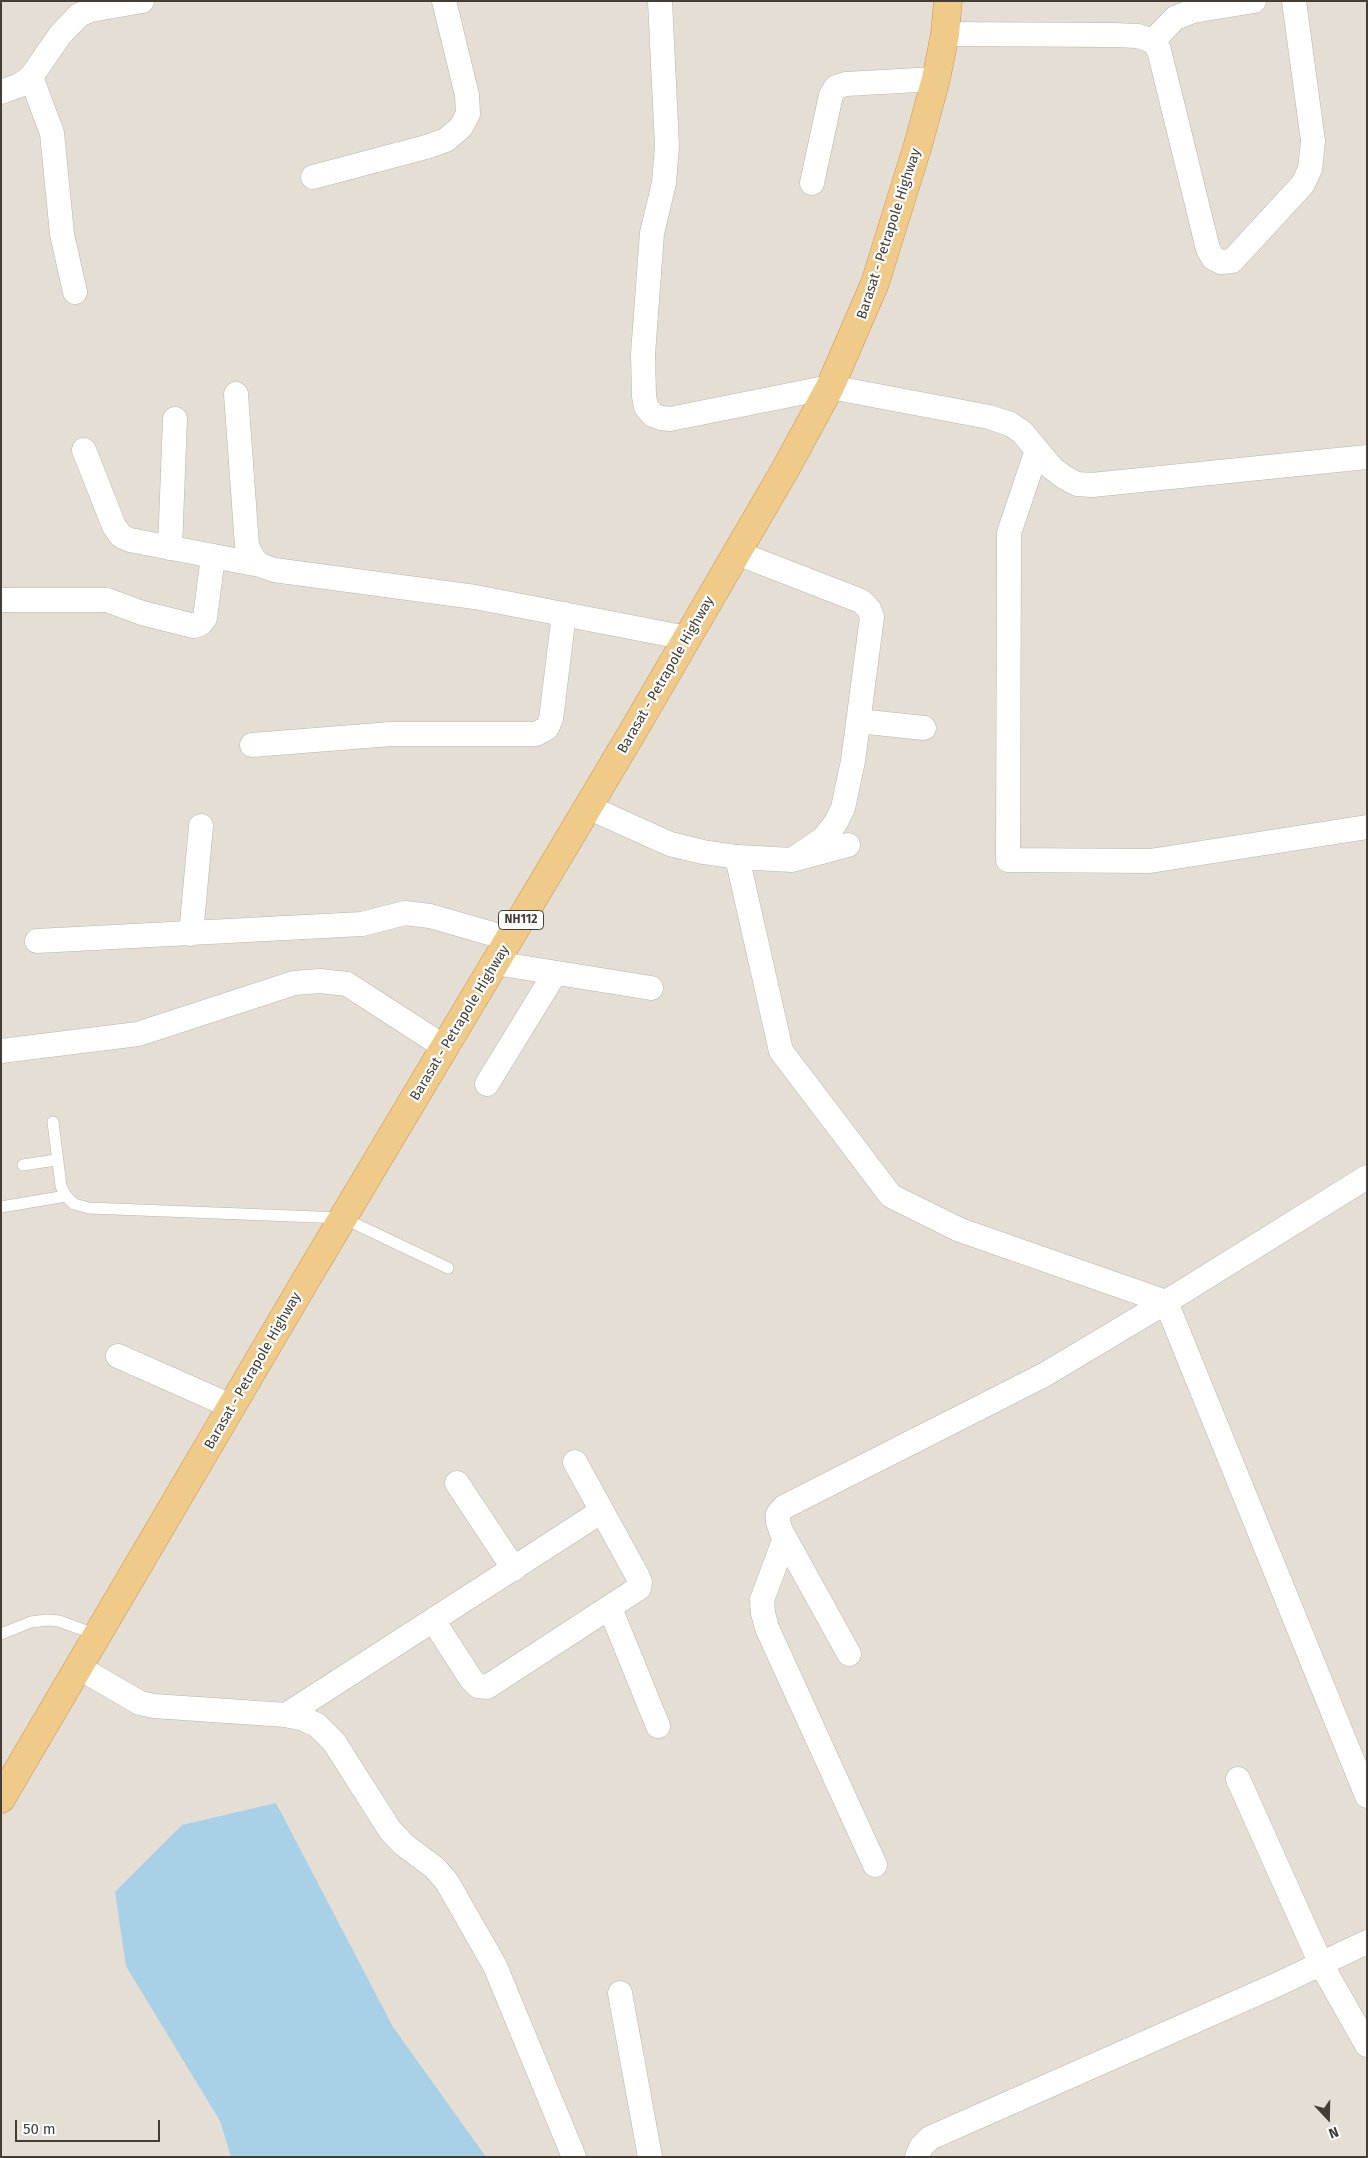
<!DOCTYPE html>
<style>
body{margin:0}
#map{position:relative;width:1368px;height:2158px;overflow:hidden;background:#f1ede6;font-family:"Fira Sans",sans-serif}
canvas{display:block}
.frame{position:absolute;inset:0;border:2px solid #433d36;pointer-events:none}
.north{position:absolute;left:1303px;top:2093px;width:50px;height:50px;-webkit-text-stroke:4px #fff;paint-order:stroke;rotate:159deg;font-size:14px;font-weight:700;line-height:20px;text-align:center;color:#433d36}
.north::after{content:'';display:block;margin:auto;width:18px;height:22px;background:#433d36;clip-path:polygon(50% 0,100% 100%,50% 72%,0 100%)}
.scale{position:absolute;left:15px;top:2120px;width:145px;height:22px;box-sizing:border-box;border:2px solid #433d36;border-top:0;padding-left:6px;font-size:15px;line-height:18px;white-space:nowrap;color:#433d36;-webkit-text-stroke:4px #fff;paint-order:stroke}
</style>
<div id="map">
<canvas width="1368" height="2158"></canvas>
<div class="frame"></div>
<div class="north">N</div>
<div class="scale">50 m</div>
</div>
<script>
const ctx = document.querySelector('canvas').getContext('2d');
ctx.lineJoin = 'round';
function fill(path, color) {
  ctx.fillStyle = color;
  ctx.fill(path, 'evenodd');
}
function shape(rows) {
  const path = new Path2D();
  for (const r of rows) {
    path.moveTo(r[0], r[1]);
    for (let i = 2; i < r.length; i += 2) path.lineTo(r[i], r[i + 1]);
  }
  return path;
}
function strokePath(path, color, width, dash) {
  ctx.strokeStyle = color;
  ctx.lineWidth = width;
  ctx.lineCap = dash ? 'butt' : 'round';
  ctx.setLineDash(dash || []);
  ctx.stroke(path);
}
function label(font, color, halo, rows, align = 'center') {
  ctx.font = font + ' "Fira Sans",sans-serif';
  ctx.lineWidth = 4.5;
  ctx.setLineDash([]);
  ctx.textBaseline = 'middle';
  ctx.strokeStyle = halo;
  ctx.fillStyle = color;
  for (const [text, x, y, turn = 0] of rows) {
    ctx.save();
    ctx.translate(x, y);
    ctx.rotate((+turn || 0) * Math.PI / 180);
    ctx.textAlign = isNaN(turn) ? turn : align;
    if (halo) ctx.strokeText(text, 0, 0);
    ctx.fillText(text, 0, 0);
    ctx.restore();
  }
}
const residential = shape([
 [1,1,1367,1,1367,2157,1,2157]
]);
const water = shape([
 [276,1803,393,2027,486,2157,231,2157,220,2121,126,1966,115,1892,182,1825]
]);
const service = shape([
 [53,1122,61,1186,66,1196,74,1204,89,1208,343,1218,448,1268],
 [23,1165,56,1160],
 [1,1207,66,1196],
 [1,1634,31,1622,47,1620,59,1621,97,1635]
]);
const minor = shape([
 [660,1,667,146,664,183,652,233,643,354,644,396,646,407,653,415,661,418,670,419,830,387,989,417,1010,424,1022,432,1052,468,1064,477,1077,484,1092,485,1367,457],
 [945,34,1114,35,1138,36,1153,41,1159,50,1208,249,1213,258,1221,262,1232,261,1303,184,1310,169,1313,141,1294,1],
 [1153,41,1175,18,1193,11,1254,1],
 [31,77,52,133,62,234,75,292],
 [1,92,20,85,31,77,60,35,79,15,91,10,142,1],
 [313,177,426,147,446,140,461,127,468,114,467,95,444,1],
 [812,183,831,95,836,87,846,84,936,79],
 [236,394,247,546,253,558,260,565,274,570,475,597,687,638],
 [84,450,114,526,121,536,130,540,260,565],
 [1037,450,1009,533,1008,860,1150,861,1367,827],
 [170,548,175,419],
 [737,553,861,601,869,609,872,617,853,761,843,808,835,824,823,839,792,860],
 [1,600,107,600,142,613,194,626,200,624,205,618,213,556],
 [858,721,924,728],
 [252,745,391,734,536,734,547,728,551,719,564,614],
 [588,807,670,844,703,852,737,857,792,860,848,845],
 [737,857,781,1051,891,1196,960,1230,1166,1302,1367,1796],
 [191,934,201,826],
 [37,941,362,924,405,913,430,916,510,939],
 [495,963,651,988],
 [1,1051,138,1034,294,983,320,981,347,984,446,1048],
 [487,1084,555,973],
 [118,1356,233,1407],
 [457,1483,514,1569],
 [785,1538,762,1600,763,1613,767,1628,875,1865],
 [610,1608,658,1726],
 [433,1620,471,1679,478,1686,487,1687,639,1588,640,1582,637,1575,575,1462],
 [849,1654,781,1531,778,1522,778,1514,784,1507,1044,1375,1166,1302,1367,1177],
 [78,1667,140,1703,154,1706,286,1715,304,1719,317,1725,334,1742,390,1830,403,1844,435,1868,447,1882,495,1966,574,2157],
 [286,1715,602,1511],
 [1238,1779,1321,1964,1367,2045],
 [620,1993,650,2157],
 [917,2157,921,2147,930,2138,1274,1986,1367,1942]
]);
const trunk = shape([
 [1,1799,307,1278,632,733,786,468,830,387,875,283,918,145,936,79,945,34,948,1]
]);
const shields = [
 [521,920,45]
];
const shieldNames = [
 ["NH112",521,920]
];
const streetNames = [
 ["Barasat - Petrapole Highway",889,234,-72],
 ["Barasat - Petrapole Highway",666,675,-60],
 ["Barasat - Petrapole Highway",460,1023,-59],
 ["Barasat - Petrapole Highway",253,1371,-60]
];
fill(residential, '#e4ded4');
fill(water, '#a8d1e7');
strokePath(service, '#bbb4aa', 12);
strokePath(minor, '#bbb4aa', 25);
strokePath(trunk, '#cb9346', 29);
strokePath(service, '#fff', 11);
strokePath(minor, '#fff', 24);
strokePath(trunk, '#f0ca89', 28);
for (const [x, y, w] of shields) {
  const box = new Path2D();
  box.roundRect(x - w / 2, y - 9.5, w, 19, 4);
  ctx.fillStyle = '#fff';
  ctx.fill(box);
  strokePath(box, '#433d36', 1);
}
label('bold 12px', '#433d36', null, shieldNames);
label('14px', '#433d36', '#fff', streetNames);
</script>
